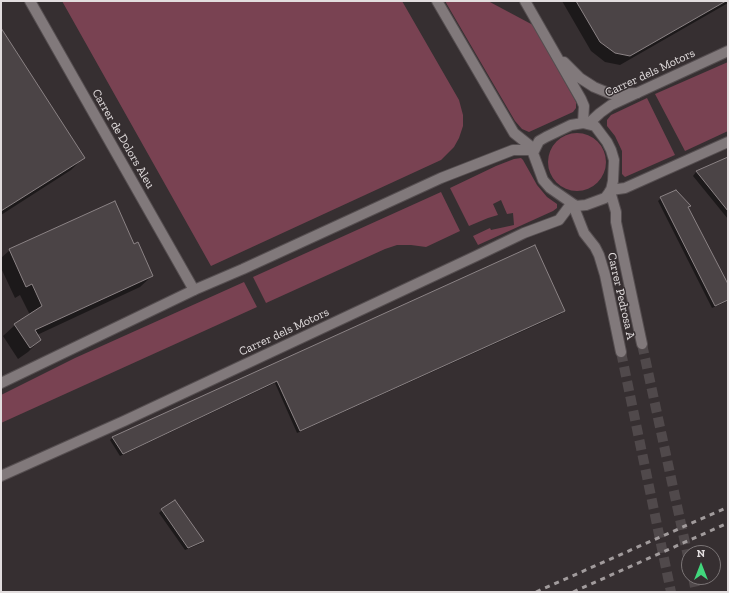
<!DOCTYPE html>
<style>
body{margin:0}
#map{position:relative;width:729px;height:593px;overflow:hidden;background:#362f31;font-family:"Zilla Slab",serif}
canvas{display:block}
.frame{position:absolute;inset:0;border:2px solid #e2ddde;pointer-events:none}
.north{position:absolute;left:681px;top:545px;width:40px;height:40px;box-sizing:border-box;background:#362f31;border:1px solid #7b7576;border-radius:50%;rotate:0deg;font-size:11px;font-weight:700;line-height:16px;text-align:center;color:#e2ddde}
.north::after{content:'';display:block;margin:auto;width:14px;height:18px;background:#41d77c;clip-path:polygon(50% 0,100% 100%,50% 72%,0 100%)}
</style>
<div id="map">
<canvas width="729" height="593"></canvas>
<div class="frame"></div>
<div class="north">N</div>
</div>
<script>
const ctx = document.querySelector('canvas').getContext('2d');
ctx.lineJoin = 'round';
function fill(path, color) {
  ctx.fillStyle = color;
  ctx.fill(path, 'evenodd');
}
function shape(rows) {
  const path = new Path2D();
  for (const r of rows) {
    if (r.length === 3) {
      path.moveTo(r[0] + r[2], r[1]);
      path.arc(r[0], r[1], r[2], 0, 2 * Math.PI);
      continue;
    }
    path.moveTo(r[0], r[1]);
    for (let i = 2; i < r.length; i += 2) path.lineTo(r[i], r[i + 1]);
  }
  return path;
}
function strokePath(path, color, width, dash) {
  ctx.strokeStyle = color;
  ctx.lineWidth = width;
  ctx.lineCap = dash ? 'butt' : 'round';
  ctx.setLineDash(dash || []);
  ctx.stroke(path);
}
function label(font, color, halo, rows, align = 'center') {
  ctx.font = font + ' "Zilla Slab",serif';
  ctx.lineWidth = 3;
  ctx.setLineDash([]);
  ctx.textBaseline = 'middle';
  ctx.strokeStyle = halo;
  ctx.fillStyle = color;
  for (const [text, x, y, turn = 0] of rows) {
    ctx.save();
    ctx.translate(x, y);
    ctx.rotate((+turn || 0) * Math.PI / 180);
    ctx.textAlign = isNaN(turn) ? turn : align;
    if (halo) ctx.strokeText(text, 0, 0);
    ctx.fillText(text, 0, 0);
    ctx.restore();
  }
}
const green = shape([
 [62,1,402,1,459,100,463,115,463,126,459,138,454,147,441,160,211,266],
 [445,1,488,1,533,25,576,102,576,108,573,112,529,132,522,129,515,121],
 [728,62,728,131,685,151,655,94],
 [647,98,675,155,625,177,622,174,622,151,615,136,607,126,607,120,611,115],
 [577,162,29],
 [521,158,523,160,537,185,547,197,557,204,557,208,553,211,478,245,473,236,490,228,491,230,514,225,513,213,507,214,501,200,493,204,498,215,488,218,469,226,450,188,496,166,514,159],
 [441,192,460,231,426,247,411,245,397,245,385,249,266,303,253,277],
 [244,282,257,307,1,423,1,395,75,358]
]);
const shadow = shape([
 [562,1,728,1,728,3,620,65,605,62,591,51],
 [1,29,83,158,71,170,1,215],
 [728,158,728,219,693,176,696,172],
 [661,198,689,206,688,208,725,281,728,279,728,301,712,308,658,201],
 [134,245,152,276,140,287,37,335,40,340,28,352,18,359,3,336,15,325,30,315,20,295,15,298,1,268,1,258,10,250],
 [535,247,564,311,561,314,297,433,275,383,120,456,110,440,112,438],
 [162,510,203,541,200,544,185,550,159,513]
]);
const building = shape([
 [576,1,726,1,630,56,615,53,600,42,576,1],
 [1,28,85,158,1,211,1,28],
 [728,157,728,211,696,171,728,157],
 [676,190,691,206,688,207,728,284,728,300,715,306,660,197,676,190],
 [115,201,134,244,138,242,153,276,35,330,41,340,30,348,14,324,42,306,32,284,26,287,9,249,115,201],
 [535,245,565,311,300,431,277,381,123,454,112,437,535,245],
 [175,500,204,541,188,548,161,509,175,500]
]);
const minorTunnel = shape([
 [642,344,689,561],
 [621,352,671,592],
 [693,577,696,592]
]);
const minor = shape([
 [30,1,194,290],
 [437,1,514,133,534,149],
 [525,1,581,99,584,106,583,123],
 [564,62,580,78,594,87,611,94,637,93],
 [610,191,616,212,616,222,642,344],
 [573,205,584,233,595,247,599,255,605,275,621,352]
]);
const tertiary = shape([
 [583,123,595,126,607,142,611,150,614,160,613,181,611,190,605,198,586,205,576,206,550,188,543,180,533,153,539,141,546,137,571,125,583,123],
 [588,124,600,113,611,105,728,51],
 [611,190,625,188,728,142],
 [1,383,194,290,243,269,441,178,513,150,534,150],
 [1,476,124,421,476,256,524,233,559,220,571,204]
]);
const rail = shape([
 [536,592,728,507],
 [573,592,728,523]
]);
const streetNames = [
 ["Carrer dels Motors",650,73,-25],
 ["Carrer de Dolors Aleu",123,139,60],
 ["Carrer Pedrosa A",621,296,77],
 ["Carrer dels Motors",284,332,-25]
];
fill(green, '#794252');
fill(shadow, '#0007');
fill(building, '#4b4446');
strokePath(building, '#8b8385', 1);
strokePath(minorTunnel, '#50494b', 10, [10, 5]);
strokePath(minor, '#554e50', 12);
strokePath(tertiary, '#554e50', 12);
strokePath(minor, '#81797b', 10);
strokePath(tertiary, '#81797b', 10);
strokePath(rail, '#a19b9c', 3, [5, 5]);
label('12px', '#e2ddde', '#362f31', streetNames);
</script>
